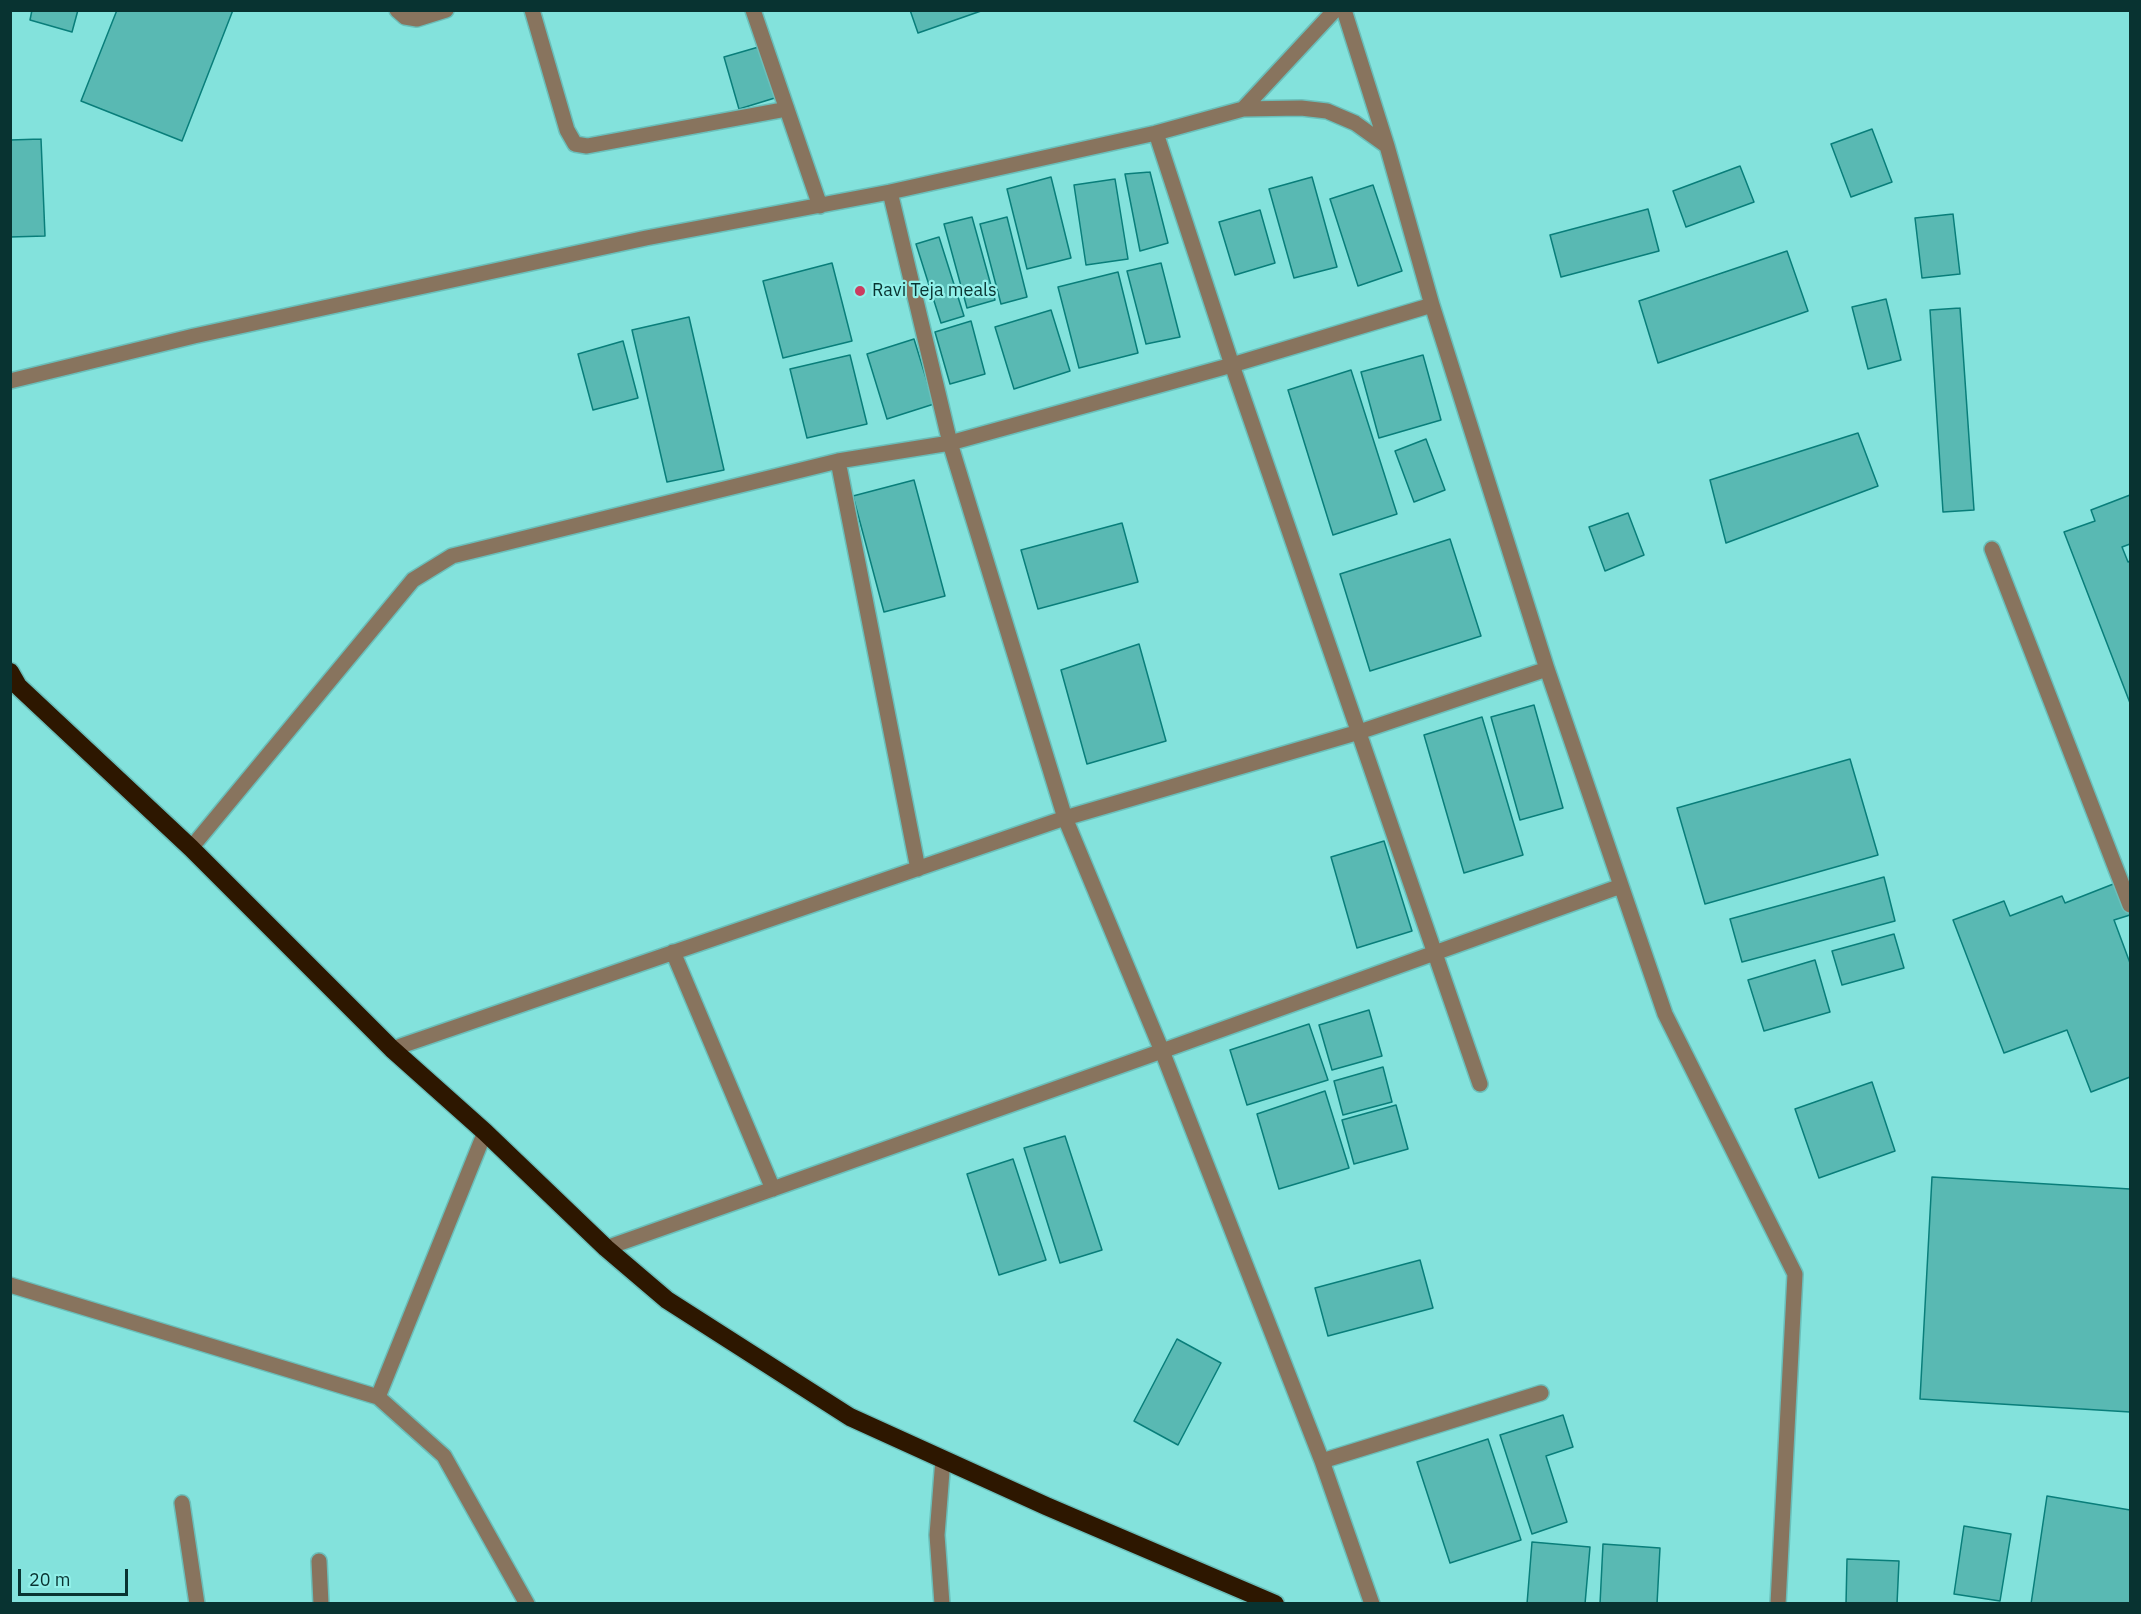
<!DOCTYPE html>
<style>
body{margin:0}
#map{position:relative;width:2141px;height:1614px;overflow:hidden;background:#83e2dc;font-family:"IBM Plex Sans",sans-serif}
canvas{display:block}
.frame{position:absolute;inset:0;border:12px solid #083331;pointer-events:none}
.scale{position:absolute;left:18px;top:1569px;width:110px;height:27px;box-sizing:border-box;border:3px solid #083331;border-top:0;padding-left:8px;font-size:18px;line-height:21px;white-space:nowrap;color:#083331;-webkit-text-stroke:4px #91f0e9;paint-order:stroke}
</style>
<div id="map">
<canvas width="2141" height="1614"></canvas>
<div class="frame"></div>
<div class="scale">20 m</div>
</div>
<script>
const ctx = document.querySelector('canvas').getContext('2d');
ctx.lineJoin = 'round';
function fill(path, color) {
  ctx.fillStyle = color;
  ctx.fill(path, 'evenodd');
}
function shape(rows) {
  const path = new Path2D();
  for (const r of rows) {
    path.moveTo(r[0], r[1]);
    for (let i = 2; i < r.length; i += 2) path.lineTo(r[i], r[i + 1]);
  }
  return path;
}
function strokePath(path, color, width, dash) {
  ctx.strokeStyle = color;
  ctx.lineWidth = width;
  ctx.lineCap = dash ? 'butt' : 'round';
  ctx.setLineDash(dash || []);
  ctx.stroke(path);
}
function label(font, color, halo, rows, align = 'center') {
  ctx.font = font + ' "IBM Plex Sans",sans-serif';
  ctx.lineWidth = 4.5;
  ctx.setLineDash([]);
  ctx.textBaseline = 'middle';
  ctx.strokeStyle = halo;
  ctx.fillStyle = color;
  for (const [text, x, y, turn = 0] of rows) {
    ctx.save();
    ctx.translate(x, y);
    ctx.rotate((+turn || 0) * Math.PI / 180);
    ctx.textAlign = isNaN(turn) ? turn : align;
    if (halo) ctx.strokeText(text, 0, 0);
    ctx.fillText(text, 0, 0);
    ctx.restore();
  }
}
const building = shape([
 [32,10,78,10,72,32,30,20,32,10],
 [117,10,233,10,182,141,81,101,117,10],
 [910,10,981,10,981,11,918,33,910,10],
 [762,46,778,97,739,109,724,57,762,46],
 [1872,129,1892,182,1851,197,1831,144,1872,129],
 [41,139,45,236,10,237,10,140,41,139],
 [1740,166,1754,202,1686,227,1673,191,1740,166],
 [1150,172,1168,243,1140,251,1125,174,1150,172],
 [1051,177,1071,258,1027,269,1007,189,1051,177],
 [1312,177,1337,267,1294,278,1269,189,1312,177],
 [1115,179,1128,259,1086,265,1074,185,1115,179],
 [1373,185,1402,271,1358,286,1330,199,1373,185],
 [1648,209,1659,251,1561,277,1550,235,1648,209],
 [1260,210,1275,263,1235,275,1219,222,1260,210],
 [1953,214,1960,274,1922,278,1915,218,1953,214],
 [972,217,995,300,967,308,944,224,972,217],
 [1007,217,1027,297,1001,304,980,224,1007,217],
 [939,237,964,316,941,323,916,244,939,237],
 [1787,251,1808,311,1658,363,1639,301,1787,251],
 [832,263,852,341,783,358,763,281,832,263],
 [1161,263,1180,337,1146,344,1127,271,1161,263],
 [1118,272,1138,353,1079,368,1058,287,1118,272],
 [1886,299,1901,360,1868,369,1852,307,1886,299],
 [1960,308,1974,510,1943,512,1930,310,1960,308],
 [1051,310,1070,371,1014,389,995,327,1051,310],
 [689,317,724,470,667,482,632,330,689,317],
 [971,321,985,374,950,384,935,332,971,321],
 [914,339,934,404,887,419,867,354,914,339],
 [623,341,638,398,593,410,578,354,623,341],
 [850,355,867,424,807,438,790,369,850,355],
 [1423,355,1441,420,1379,438,1361,372,1423,355],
 [1351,370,1397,514,1333,535,1288,390,1351,370],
 [1858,433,1878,486,1726,543,1710,480,1858,433],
 [1426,439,1445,490,1414,502,1395,451,1426,439],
 [914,480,945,596,884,612,853,496,914,480],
 [2130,495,2130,544,2122,547,2128,562,2130,561,2130,703,2064,532,2095,521,2091,510,2130,495],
 [1628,513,1644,555,1605,571,1589,527,1628,513],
 [1122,523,1138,582,1038,609,1021,550,1122,523],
 [1450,539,1481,636,1370,671,1340,574,1450,539],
 [1139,644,1166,741,1087,764,1061,670,1139,644],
 [1534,705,1563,808,1520,820,1491,717,1534,705],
 [1482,717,1523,855,1464,873,1424,735,1482,717],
 [1850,759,1878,855,1705,904,1677,808,1850,759],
 [1384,841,1412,931,1357,948,1331,857,1384,841],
 [1884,877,1895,921,1742,962,1730,919,1884,877],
 [2121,881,2130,907,2130,915,2114,920,2130,963,2130,1077,2091,1092,2067,1030,2004,1053,1953,920,2004,901,2010,916,2062,896,2065,903,2121,881],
 [1894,934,1904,968,1842,985,1832,951,1894,934],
 [1815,960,1830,1012,1764,1031,1748,980,1815,960],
 [1369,1010,1382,1056,1332,1070,1319,1025,1369,1010],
 [1309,1024,1328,1080,1247,1105,1230,1050,1309,1024],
 [1383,1067,1392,1102,1343,1115,1334,1081,1383,1067],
 [1872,1082,1895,1151,1819,1178,1795,1109,1872,1082],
 [1325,1091,1349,1168,1279,1189,1257,1114,1325,1091],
 [1396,1105,1408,1149,1354,1164,1342,1120,1396,1105],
 [1065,1136,1102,1250,1060,1263,1024,1148,1065,1136],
 [1013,1159,1046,1260,999,1275,967,1174,1013,1159],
 [1932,1177,2130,1189,2130,1412,1920,1399,1932,1177],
 [1420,1260,1433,1308,1328,1336,1315,1288,1420,1260],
 [1177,1339,1221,1363,1178,1445,1134,1421,1177,1339],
 [1563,1415,1573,1447,1546,1456,1567,1522,1532,1534,1500,1435,1563,1415],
 [1488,1439,1521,1540,1450,1563,1417,1462,1488,1439],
 [2047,1496,2130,1510,2130,1604,2031,1604,2047,1496],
 [1964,1526,2011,1534,2000,1601,1954,1594,1964,1526],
 [1532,1542,1590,1547,1585,1604,1527,1604,1532,1542],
 [1603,1544,1660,1548,1657,1604,1600,1604,1603,1544],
 [1847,1559,1899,1561,1897,1604,1846,1604,1847,1559]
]);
const minor = shape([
 [397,10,405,17,417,19,446,10],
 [532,10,567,130,575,144,587,146,787,109],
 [753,10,820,206],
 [1344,10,1387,146,1432,305,1547,669,1665,1014,1795,1274,1778,1604],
 [1243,109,1335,10],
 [1156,133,1232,365,1480,1084],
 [890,192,950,443,1065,818,1162,1051,1322,1461,1372,1604],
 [10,381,194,336,646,238,890,192,1156,133,1243,109,1301,108,1327,111,1355,123,1387,146],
 [838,461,918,869],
 [1992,549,2130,905],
 [191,848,413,580,452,556,838,461,950,443,1232,365,1432,305],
 [673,952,773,1189],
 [392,1049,1065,818,1359,732,1547,669],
 [485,1132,378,1397,444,1456,527,1604],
 [606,1248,1162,1051,1621,886],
 [10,1285,378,1397],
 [1322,1461,1541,1393],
 [182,1503,197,1604],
 [319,1561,321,1604],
 [942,1604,937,1535,943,1459]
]);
const highway = shape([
 [10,672,18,686,191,848,392,1049,485,1132,606,1248,667,1300,850,1417,1046,1506,1275,1604]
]);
const markers = [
 [860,291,6,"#cb3c5f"]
];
const poiNames = [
 ["Ravi Teja meals",872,291]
];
fill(building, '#59b9b3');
strokePath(building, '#097e7a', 1.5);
strokePath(minor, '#6abfba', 18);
strokePath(highway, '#6abfba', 21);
strokePath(minor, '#88745e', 15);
strokePath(highway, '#2d1700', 18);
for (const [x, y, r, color] of markers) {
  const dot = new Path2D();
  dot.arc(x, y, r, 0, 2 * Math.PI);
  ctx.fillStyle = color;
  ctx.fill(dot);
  strokePath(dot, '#91f0e9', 2);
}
label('18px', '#083331', '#91f0e9', poiNames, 'left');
</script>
